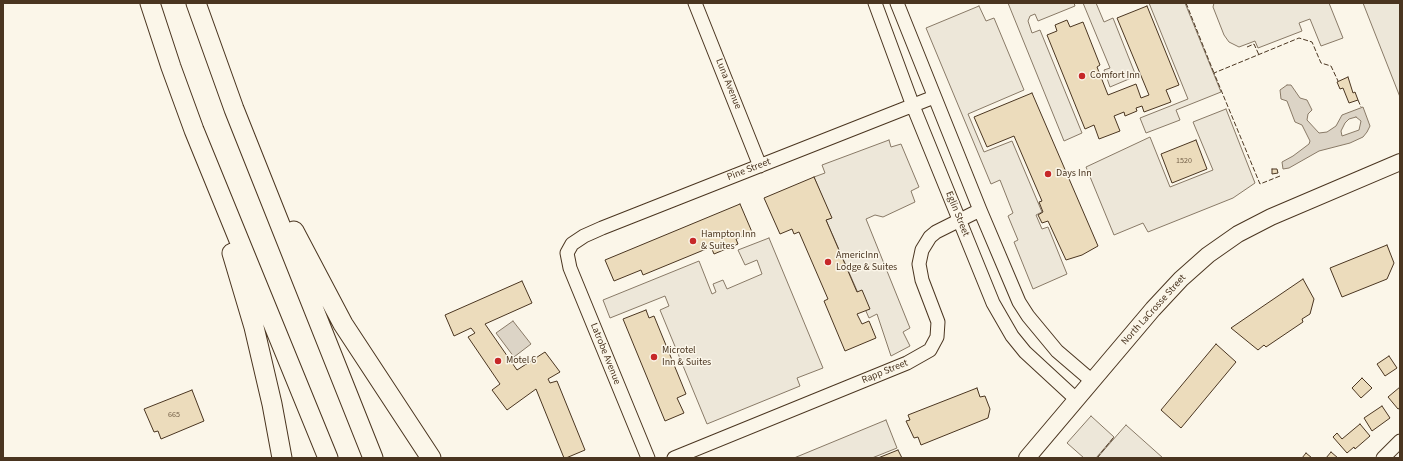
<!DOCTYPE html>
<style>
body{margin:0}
#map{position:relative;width:1403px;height:461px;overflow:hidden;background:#fbf6e9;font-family:"Source Sans 3",sans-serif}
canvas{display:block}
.frame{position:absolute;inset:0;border:4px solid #4a3520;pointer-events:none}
</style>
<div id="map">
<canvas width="1403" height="461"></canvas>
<div class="frame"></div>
</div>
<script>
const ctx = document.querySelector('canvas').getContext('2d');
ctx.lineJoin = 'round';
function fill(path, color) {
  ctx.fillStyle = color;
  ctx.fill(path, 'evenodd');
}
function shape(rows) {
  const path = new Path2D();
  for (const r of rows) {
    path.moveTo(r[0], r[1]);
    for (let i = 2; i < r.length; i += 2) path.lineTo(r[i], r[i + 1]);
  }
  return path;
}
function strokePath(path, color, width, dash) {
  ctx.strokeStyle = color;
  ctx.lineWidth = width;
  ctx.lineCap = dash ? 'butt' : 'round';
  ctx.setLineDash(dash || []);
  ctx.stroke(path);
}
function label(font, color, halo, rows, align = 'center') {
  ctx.font = font + ' "Source Sans 3",sans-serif';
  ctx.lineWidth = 3;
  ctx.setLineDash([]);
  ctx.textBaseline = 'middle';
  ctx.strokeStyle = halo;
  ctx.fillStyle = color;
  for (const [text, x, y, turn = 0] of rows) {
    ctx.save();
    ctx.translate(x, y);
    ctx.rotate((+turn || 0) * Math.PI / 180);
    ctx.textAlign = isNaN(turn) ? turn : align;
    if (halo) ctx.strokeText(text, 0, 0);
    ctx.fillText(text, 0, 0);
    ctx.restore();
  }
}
const parking = shape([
 [1008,3,1074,3,1075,6,1038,21,1035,14,1030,16,1028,21,1032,33,1040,30,1082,133,1064,141,1008,3],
 [1083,3,1096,3,1104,22,1113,18,1136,76,1110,87,1104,70,1110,68,1083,3],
 [1149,3,1185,3,1221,92,1176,110,1180,120,1146,133,1140,118,1188,99,1149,3],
 [1214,3,1329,3,1343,38,1321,46,1310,19,1299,23,1302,31,1258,48,1255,41,1239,47,1229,42,1224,35,1213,7,1214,3],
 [1363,3,1400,3,1400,97,1363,3],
 [979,6,986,21,994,18,1024,90,968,114,984,152,1012,141,1042,212,1036,215,1042,229,1048,227,1067,274,1033,289,1014,242,1018,240,1008,216,1013,213,1000,180,991,184,926,28,979,6],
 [1226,109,1255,183,1233,198,1148,232,1143,223,1114,235,1086,167,1150,137,1170,187,1213,170,1193,122,1226,109],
 [889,140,891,147,901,144,919,187,911,191,915,202,883,217,875,215,866,219,910,328,903,332,910,346,891,356,877,314,869,318,826,220,831,218,814,177,825,173,822,165,889,140],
 [769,238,823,368,797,378,800,386,707,424,660,310,669,306,665,296,610,318,603,300,699,261,712,294,716,292,713,284,723,280,727,289,762,274,757,260,745,265,738,250,769,238],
 [1091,416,1114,437,1096,458,1084,458,1067,443,1091,416],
 [886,420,897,448,872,458,794,458,886,420],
 [1126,425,1163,458,1097,458,1126,425]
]);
const water = shape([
 [1287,85,1291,85,1300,98,1307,100,1312,110,1308,114,1307,120,1319,133,1327,132,1336,126,1342,115,1363,107,1370,126,1367,132,1363,137,1350,143,1319,151,1289,168,1283,169,1282,162,1293,156,1309,144,1310,141,1302,125,1295,122,1287,101,1281,99,1280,90,1287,85],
 [1356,117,1361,121,1359,130,1342,136,1341,131,1345,123,1349,119,1356,117],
 [513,321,531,344,514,357,496,333,513,321]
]);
const building = shape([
 [1147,6,1179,85,1166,90,1171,102,1144,112,1142,106,1136,108,1137,111,1125,116,1124,112,1114,116,1120,131,1099,139,1094,125,1085,129,1047,35,1057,31,1055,25,1067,20,1070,27,1083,22,1100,65,1097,67,1108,95,1136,84,1141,98,1149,95,1117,18,1147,6],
 [1348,77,1353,93,1355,92,1358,100,1349,103,1343,88,1340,89,1337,82,1348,77],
 [1032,93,1098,246,1082,255,1066,260,1048,221,1042,223,1038,215,1043,212,1039,202,1042,201,1014,136,987,147,974,117,1032,93],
 [1196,140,1207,169,1172,183,1161,154,1196,140],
 [1272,169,1277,169,1278,173,1272,174,1272,169],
 [814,177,832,218,826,220,857,292,862,290,870,309,857,314,862,324,869,321,876,338,845,351,824,301,828,299,799,232,794,234,792,229,780,234,764,198,814,177],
 [740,204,752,232,736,239,738,244,714,254,711,247,643,275,641,270,614,281,605,260,740,204],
 [1387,245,1394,263,1387,279,1342,297,1330,268,1387,245],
 [1303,279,1314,299,1310,314,1302,319,1303,322,1266,347,1264,345,1258,350,1231,328,1303,279],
 [522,281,532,303,485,324,517,370,545,352,560,372,548,379,550,383,557,381,585,450,566,458,564,458,536,389,507,410,492,390,500,384,468,337,475,333,471,328,454,336,445,315,522,281],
 [646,310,649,318,654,316,686,394,677,398,684,413,665,421,623,319,646,310],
 [1216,344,1236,362,1181,428,1161,410,1216,344],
 [1389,356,1397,368,1385,376,1377,364,1389,356],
 [1362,378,1372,388,1361,398,1352,388,1362,378],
 [1400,387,1400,408,1398,409,1388,397,1400,387],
 [977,388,980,397,985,396,990,409,988,418,921,445,918,437,914,438,906,421,910,420,908,415,977,388],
 [192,390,204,421,161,439,158,431,154,432,144,409,192,390],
 [1382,406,1390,418,1372,431,1364,418,1382,406],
 [1360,424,1370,436,1355,449,1354,447,1347,453,1333,437,1337,433,1342,439,1360,424],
 [898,450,902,458,878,458,898,450],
 [1331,452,1338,458,1326,458,1331,452],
 [1306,453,1312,458,1302,458,1306,453]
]);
const minor = shape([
 [695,3,760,166],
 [875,3,913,106,993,303,1012,336,1025,352,1077,400],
 [897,3,980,210,1019,302,1028,316,1057,351,1092,381],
 [648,458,570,268,567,253,572,244,584,236,602,228,934,97],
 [674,458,907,363,930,350,937,337,938,322,922,280,919,264,922,250,930,237,936,232,980,210],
 [1383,458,1400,441]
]);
const major = shape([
 [1027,458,1153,309,1181,279,1208,255,1238,234,1271,217,1400,162]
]);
const highway = shape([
 [150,3,171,67,194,130,328,458],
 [196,3,234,109,373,458],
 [294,231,343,324,431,458],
 [232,253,254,327,272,404,282,458]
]);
const fence = shape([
 [1186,3,1214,73],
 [1247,47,1254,44,1259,55],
 [1358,100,1361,107],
 [1280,176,1260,184,1214,73,1299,38,1312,42,1321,63,1331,66,1338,81],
 [1097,458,1114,437]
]);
const markers = [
 [1082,76,4,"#c62828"],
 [1048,174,4,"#c62828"],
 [693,241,4,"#c62828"],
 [828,262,4,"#c62828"],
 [654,357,4,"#c62828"],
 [498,361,4,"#c62828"]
];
const numberNames = [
 ["1520",1184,161],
 ["665",174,415]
];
const poiNames = [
 ["Comfort Inn",1090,76],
 ["Days Inn",1056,174],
 ["Hampton Inn",701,235],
 ["& Suites",701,247],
 ["AmericInn",836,256],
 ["Lodge & Suites",836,268],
 ["Microtel",662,351],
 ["Inn & Suites",662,363],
 ["Motel 6",506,361]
];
const streetNames = [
 ["Luna Avenue",728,84,68],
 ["Pine Street",749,170,-21],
 ["Eglin Street",957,214,68],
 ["North LaCrosse Street",1154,310,-48],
 ["Latrobe Avenue",605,354,68],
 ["Rapp Street",885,372,-22]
];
fill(parking, '#ede7d9');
strokePath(parking, '#887966', 1);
fill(water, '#dcd4c6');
strokePath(water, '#887966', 1);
fill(building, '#ecdcbc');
strokePath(building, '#4a3520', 1);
strokePath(minor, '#4a3520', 15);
strokePath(major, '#4a3520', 18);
strokePath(highway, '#4a3520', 21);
strokePath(minor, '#fbf6e9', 13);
strokePath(major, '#fbf6e9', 16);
strokePath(highway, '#fbf6e9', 19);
strokePath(fence, '#4a3520', 1, [5, 2]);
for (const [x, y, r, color] of markers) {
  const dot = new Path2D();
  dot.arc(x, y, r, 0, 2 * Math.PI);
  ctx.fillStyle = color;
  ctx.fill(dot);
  strokePath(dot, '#fbf6e9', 1.5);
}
label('8px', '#725f47', null, numberNames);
label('10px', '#4a3520', '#fbf6e9', poiNames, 'left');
label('10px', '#4a3520', '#fbf6e9', streetNames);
</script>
